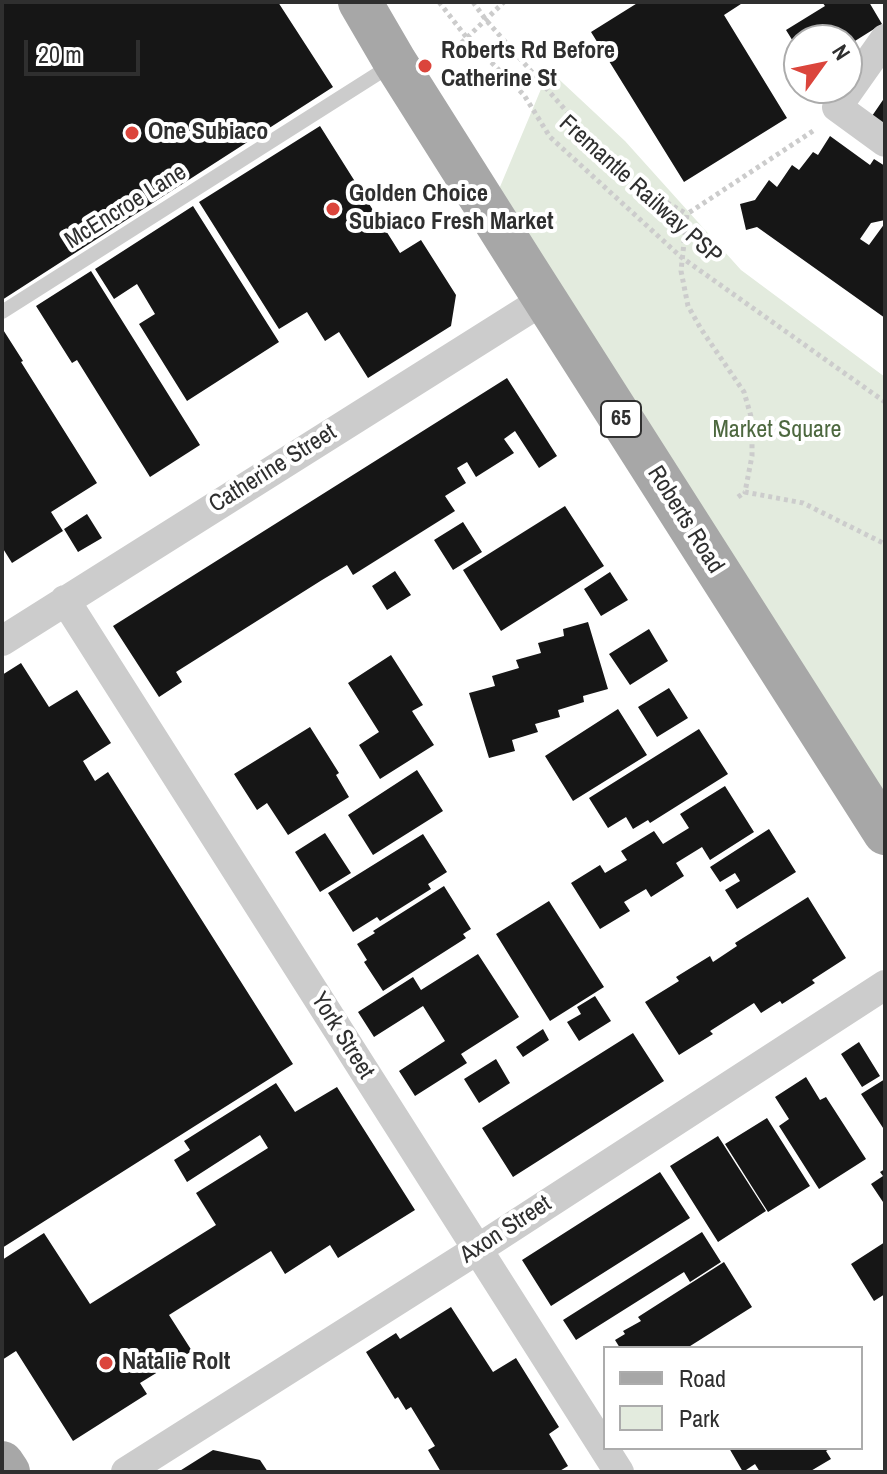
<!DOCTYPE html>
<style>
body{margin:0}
#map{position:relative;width:887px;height:1474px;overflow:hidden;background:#fff;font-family:"Archivo Narrow",sans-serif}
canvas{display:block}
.frame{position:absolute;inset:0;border:4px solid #2f2f2f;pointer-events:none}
.legend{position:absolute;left:603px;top:1346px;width:260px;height:104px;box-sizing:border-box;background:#fff;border:2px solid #acacac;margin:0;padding:10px 14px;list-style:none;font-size:24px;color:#2f2f2f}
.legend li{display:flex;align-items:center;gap:16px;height:40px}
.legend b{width:40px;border:2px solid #acacac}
.north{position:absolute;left:783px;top:24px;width:80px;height:80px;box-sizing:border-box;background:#fff;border:2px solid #acacac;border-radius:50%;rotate:57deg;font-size:22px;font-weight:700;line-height:32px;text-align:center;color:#2f2f2f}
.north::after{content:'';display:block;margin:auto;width:28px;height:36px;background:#db453c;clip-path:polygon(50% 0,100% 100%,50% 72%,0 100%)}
.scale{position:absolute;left:24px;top:40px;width:116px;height:36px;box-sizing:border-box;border:4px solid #2f2f2f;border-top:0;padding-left:10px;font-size:24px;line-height:28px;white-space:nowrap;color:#2f2f2f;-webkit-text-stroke:6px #fff;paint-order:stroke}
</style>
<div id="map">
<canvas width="887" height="1474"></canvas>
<div class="frame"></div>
<ul class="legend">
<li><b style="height:10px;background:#a7a7a7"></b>Road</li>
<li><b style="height:22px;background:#e3ebde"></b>Park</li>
</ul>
<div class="north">N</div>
<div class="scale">20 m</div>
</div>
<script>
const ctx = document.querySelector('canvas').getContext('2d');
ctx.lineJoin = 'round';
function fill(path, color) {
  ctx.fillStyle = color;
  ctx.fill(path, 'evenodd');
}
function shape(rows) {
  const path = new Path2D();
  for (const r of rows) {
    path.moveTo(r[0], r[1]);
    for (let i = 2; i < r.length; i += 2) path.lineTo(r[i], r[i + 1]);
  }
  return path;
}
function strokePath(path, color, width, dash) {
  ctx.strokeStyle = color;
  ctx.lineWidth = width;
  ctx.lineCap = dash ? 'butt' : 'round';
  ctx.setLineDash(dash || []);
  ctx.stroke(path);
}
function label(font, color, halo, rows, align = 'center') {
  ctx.font = font + ' "Archivo Narrow",sans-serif';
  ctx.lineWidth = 8;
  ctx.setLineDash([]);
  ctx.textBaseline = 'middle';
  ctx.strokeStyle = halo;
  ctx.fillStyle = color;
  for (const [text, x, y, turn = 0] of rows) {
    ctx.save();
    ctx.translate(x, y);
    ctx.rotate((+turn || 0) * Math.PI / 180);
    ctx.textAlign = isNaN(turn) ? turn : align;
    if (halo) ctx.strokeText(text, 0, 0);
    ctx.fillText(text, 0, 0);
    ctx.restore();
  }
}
const green = shape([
 [549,70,625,141,741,270,885,377,885,799,497,194]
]);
const building = shape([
 [2,2,278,2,333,87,2,300],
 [639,2,744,2,724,15,787,118,684,182,591,32],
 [822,2,869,2,882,24,847,46,847,40,799,40,799,51,786,30,825,6],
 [885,97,885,125,872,116],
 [320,126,400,253,421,240,456,295,451,326,368,378,339,332,325,341,307,312,279,329,199,202],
 [830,136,870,165,874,159,885,166,885,220,871,223,860,239,869,245,885,223,885,318,757,227,746,230,740,204,755,200,769,180,777,187,792,165,799,170,813,152,818,155],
 [193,206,279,342,187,401,139,324,155,314,137,284,114,299,95,269],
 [91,271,200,445,150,477,77,360,72,363,36,306],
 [2,328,23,361,21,362,97,483,51,512,63,531,12,563,2,547],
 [507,378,557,456,539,468,515,431,504,439,514,453,476,477,467,462,457,468,466,483,445,496,455,511,353,575,347,565,322,580,176,672,182,682,159,697,113,626],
 [565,506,604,566,501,631,463,570],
 [87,514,102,538,78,552,64,529],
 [463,522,482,552,453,570,434,540],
 [395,571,411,595,387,610,372,586],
 [610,572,628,600,601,616,584,589],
 [588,622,608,689,583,696,584,702,558,710,560,717,535,724,538,732,512,740,515,751,489,758,469,693,495,686,492,676,519,668,516,660,541,653,538,643,564,636,563,629],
 [649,629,668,661,630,685,609,654],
 [391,655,423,705,412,711,434,745,380,779,359,745,379,732,348,683],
 [21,663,49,707,77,690,111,743,83,761,95,781,108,772,293,1064,2,1248,2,675],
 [669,688,688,718,657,737,638,707],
 [618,709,647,755,573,801,545,756],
 [310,727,339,773,336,775,349,797,288,835,267,803,257,810,234,774],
 [699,729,728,774,650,823,648,820,633,829,626,817,608,828,589,798],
 [417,770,443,811,373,855,348,815],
 [725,786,754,832,710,860,702,847,676,863,684,876,651,897,646,889,624,902,630,911,600,929,571,883,600,865,605,873,627,860,621,851,654,831,663,844,689,828,680,814],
 [769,829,796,872,737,909,725,890,740,881,735,873,720,882,710,867],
 [325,833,351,873,320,892,295,852],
 [423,834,447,872,428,884,431,889,380,921,377,917,353,932,328,893],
 [444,886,471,929,463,934,466,938,383,991,364,962,367,960,357,944,375,933,373,931],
 [808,897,846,958,812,980,815,983,782,1004,780,1001,761,1013,754,1003,710,1031,713,1034,679,1055,645,1002,679,981,676,977,710,956,713,962,737,946,735,943],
 [549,901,604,987,550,1021,496,934],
 [478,954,519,1017,461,1054,467,1063,415,1096,399,1071,445,1041,423,1006,374,1037,358,1012,413,977,421,990],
 [595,996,611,1021,579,1041,567,1022,581,1014,577,1007],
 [543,1029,549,1040,523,1057,516,1047],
 [633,1033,664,1081,513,1177,482,1128],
 [859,1042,880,1076,862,1087,841,1054],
 [496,1059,510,1083,479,1103,464,1079],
 [806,1077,820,1100,826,1097,866,1159,819,1189,779,1126,789,1119,775,1097],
 [885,1079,885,1131,861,1094],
 [276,1083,295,1112,337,1087,415,1210,338,1258,330,1245,285,1274,271,1251,169,1315,192,1351,140,1383,147,1394,73,1441,16,1351,2,1360,2,1260,44,1233,90,1304,216,1225,196,1193,268,1148,260,1135,187,1182,174,1160,190,1150,184,1141],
 [767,1118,810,1186,768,1212,725,1144],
 [718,1136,766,1211,718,1242,670,1166],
 [885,1169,885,1205,871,1184,883,1176,880,1172],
 [660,1172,690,1218,551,1306,522,1260],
 [702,1232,721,1262,690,1282,684,1272,576,1340,563,1320],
 [885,1242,885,1294,874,1301,851,1264],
 [724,1262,752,1307,687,1348,620,1348,615,1340,625,1334,623,1331,641,1321,638,1317],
 [451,1307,493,1372,516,1358,559,1427,549,1434,568,1466,558,1472,441,1472,428,1450,435,1446,411,1407,406,1410,398,1397,395,1399,366,1352,396,1333,400,1339],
 [729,1448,831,1448,826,1451,831,1459,809,1472,760,1472,755,1464,743,1472],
 [213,1450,260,1460,268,1472,178,1472]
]);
const path = shape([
 [439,2,467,38,524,95,550,137,681,257,885,402],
 [473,2,486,20,599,148,654,195,687,214],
 [450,54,504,2],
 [813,131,687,214,681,271,688,306,701,329,744,392,752,420,752,456,745,492,803,503,885,544],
 [738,497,745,492]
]);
const lane = shape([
 [2,312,390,66]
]);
const street = shape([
 [885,39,837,107,885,142],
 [65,600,619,1472],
 [2,641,545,299],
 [126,1472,478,1249,885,985]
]);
const primary = shape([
 [360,2,395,62,525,268,885,833],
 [2,1463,8,1472]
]);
const markers = [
 [425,66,8,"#db453c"],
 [132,133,8,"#db453c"],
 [333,209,8,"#db453c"],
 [106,1363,8,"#db453c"]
];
const shields = [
 [621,419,40]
];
const shieldNames = [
 ["65",621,419]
];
const poiNames = [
 ["Roberts Rd Before",441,52],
 ["Catherine St",441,80],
 ["One Subiaco",148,133],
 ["Golden Choice",349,195],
 ["Subiaco Fresh Market",349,223],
 ["Natalie Rolt",122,1363]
];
const streetNames = [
 ["Fremantle Railway PSP",640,190,42],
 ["McEncroe Lane",126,207,-32],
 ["Catherine Street",273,469,-32],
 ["Roberts Road",685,520,58],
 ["York Street",342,1036,58],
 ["Axon Street",506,1230,-33]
];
const parkNames = [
 ["Market Square",777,431]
];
fill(green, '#e3ebde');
fill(building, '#161616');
strokePath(path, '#ccc', 5, [4, 4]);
strokePath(lane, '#ccc', 14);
strokePath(street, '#ccc', 30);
strokePath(primary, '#a7a7a7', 44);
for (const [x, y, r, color] of markers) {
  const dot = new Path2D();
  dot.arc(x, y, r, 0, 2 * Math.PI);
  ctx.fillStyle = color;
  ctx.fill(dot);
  strokePath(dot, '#fff', 3);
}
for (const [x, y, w] of shields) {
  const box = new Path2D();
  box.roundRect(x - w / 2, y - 18, w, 36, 6);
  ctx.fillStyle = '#fff';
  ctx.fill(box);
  strokePath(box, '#2f2f2f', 2);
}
label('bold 22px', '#2f2f2f', null, shieldNames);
label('bold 24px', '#2f2f2f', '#fff', poiNames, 'left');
label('24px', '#2f2f2f', '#fff', streetNames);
label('24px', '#4d683f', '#fff', parkNames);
</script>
